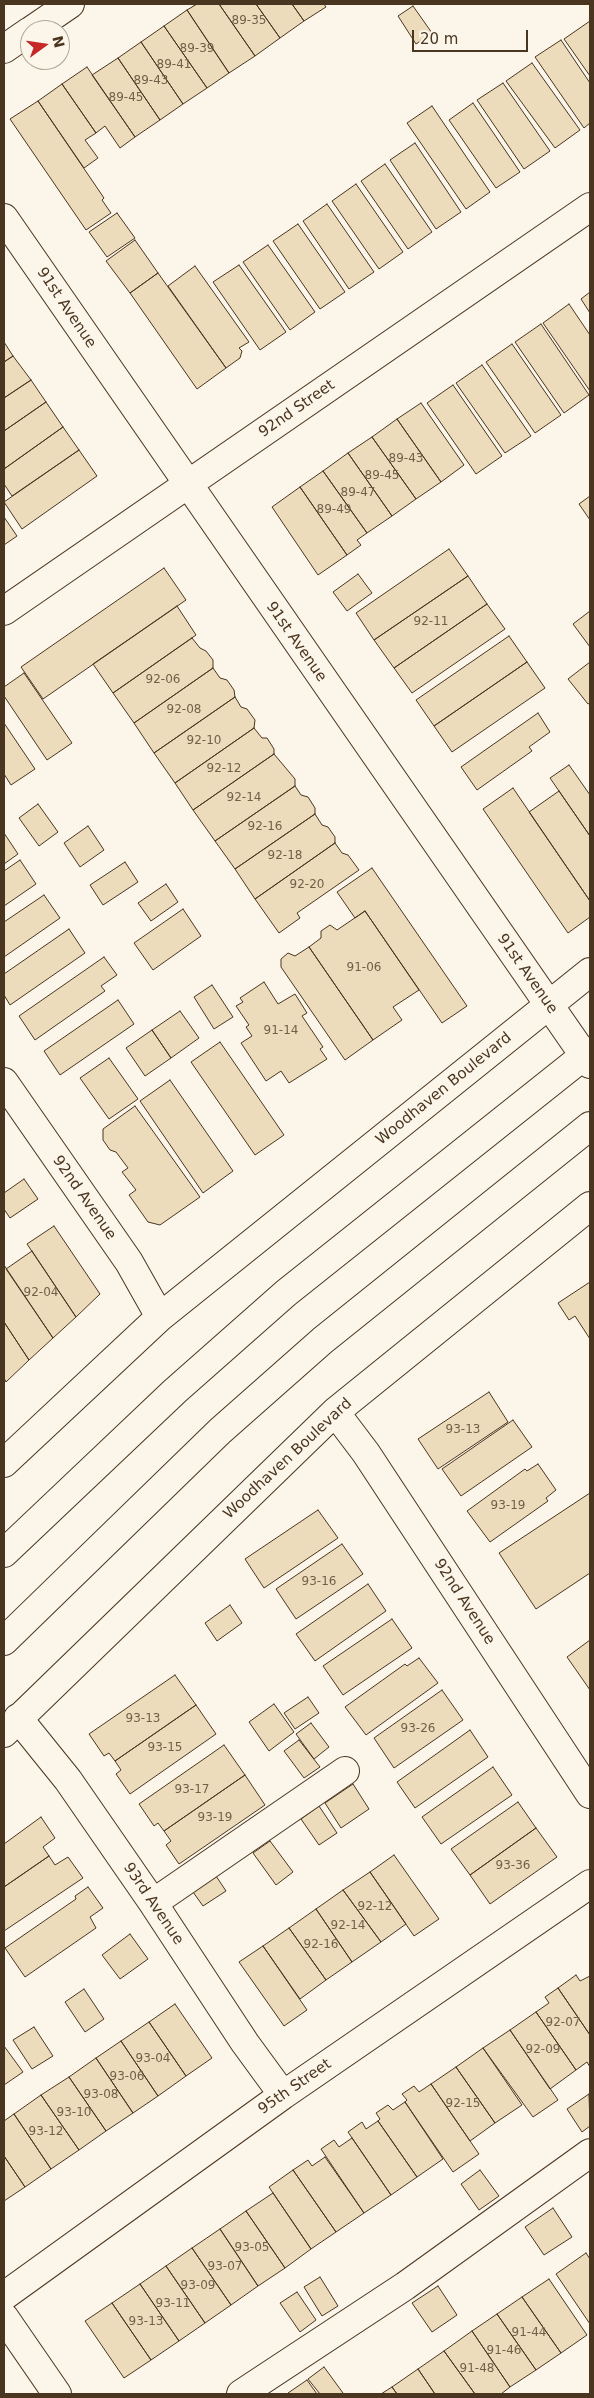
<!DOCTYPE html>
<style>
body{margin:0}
#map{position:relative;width:594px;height:2398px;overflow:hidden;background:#fbf6e9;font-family:"DejaVu Sans",sans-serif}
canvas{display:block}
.frame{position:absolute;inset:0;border:5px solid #4a3520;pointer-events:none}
.north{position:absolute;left:20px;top:20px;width:50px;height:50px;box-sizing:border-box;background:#fbf6e9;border:1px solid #b4a999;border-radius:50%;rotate:76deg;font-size:14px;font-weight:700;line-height:20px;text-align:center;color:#4a3520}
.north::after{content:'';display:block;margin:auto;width:18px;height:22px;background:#c62828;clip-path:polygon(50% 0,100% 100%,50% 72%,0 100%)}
.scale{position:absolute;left:412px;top:30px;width:116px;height:22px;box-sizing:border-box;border:2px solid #4a3520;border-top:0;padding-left:6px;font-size:15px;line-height:18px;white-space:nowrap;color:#4a3520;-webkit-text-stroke:4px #fbf6e9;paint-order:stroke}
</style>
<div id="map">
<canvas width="594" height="2398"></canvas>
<div class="frame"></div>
<div class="north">N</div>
<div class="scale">20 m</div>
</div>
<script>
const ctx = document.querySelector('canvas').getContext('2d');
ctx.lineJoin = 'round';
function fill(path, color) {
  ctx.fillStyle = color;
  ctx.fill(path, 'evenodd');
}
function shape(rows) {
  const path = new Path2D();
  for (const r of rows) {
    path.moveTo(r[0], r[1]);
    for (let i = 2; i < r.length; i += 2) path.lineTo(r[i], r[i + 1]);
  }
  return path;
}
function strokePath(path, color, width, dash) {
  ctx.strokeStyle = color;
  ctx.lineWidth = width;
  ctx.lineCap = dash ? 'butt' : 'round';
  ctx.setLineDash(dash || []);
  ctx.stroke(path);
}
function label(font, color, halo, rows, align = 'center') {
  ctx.font = font + ' "DejaVu Sans",sans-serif';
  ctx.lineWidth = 4;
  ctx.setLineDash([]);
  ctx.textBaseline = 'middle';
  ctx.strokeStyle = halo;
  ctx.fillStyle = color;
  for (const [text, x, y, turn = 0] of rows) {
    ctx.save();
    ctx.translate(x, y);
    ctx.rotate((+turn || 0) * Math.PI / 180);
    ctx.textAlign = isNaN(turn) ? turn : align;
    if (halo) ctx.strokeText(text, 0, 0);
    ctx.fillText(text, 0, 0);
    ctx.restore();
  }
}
const building = shape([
 [197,4,219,4,255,56,229,73,187,10,197,4],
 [219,4,256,4,280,38,255,56,219,4],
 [256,4,292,4,304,21,280,38,256,4],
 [292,4,324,4,326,7,304,21,292,4],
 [413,6,432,33,416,44,398,16,413,6],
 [187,10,229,73,207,88,164,26,187,10],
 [590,21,590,76,564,39,590,21],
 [164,26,207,88,183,104,141,42,164,26],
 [561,40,590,83,590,123,584,128,535,57,561,40],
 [141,42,183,104,160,120,118,58,141,42],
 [118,58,160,120,135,137,92,75,118,58],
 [532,63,580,130,555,148,506,81,532,63],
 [87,67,135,137,120,148,105,126,96,133,62,84,87,67],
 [503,83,550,151,524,169,477,100,503,83],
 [62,84,96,133,85,140,98,158,84,168,38,101,62,84],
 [38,101,104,198,102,200,111,213,86,230,10,119,38,101],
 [473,103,520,172,496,188,449,120,473,103],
 [432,106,490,192,466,209,407,123,432,106],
 [415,143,461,212,436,229,390,160,415,143],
 [385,164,432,232,408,249,361,181,385,164],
 [356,184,403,252,379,269,332,201,356,184],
 [327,204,374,272,349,289,303,221,327,204],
 [117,213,135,238,107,257,89,232,117,213],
 [298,224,345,292,320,309,273,241,298,224],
 [135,240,158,273,130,293,106,261,135,240],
 [268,245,315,312,290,330,243,262,268,245],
 [239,265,286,332,260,350,213,282,239,265],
 [195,266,249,342,239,348,242,351,240,358,226,368,168,286,195,266],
 [158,273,226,368,197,389,130,293,158,273],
 [590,292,590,313,581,299,590,292],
 [569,304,590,335,590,391,543,323,569,304],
 [541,324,589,395,564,413,515,342,541,324],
 [4,342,13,356,4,362,4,342],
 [512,344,561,415,535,433,486,362,512,344],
 [13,356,31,380,4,398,4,362,13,356],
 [482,365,531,436,505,453,456,383,482,365],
 [31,380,46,402,4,431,4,398,31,380],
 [453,385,502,456,476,474,427,403,453,385],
 [46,402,63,427,4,469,4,431,46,402],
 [421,403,464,465,441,482,397,419,421,403],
 [397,419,441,482,416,499,372,437,397,419],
 [63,427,79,450,12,496,4,484,4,469,63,427],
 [372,437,416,499,392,516,348,453,372,437],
 [79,450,97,476,22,529,4,502,79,450],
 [348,453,392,516,367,533,323,471,348,453],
 [323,471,367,533,357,540,361,545,347,555,300,487,323,471],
 [300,487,347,555,318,575,272,507,300,487],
 [590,496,590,520,579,504,590,496],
 [4,517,17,536,4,545,4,517],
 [449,549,468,576,374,640,356,613,449,549],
 [164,568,186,600,43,699,21,667,164,568],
 [358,574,372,593,347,611,333,592,358,574],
 [468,576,487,604,394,668,374,640,468,576],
 [487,604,505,629,412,693,394,668,487,604],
 [177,606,196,635,113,693,93,664,177,606],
 [590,611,590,647,573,624,590,611],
 [509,636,527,662,434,726,416,700,509,636],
 [192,638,200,648,206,651,213,660,213,668,134,723,113,693,192,638],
 [527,662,545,688,452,752,434,726,527,662],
 [590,662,590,703,588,704,568,679,590,662],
 [213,668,220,678,227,680,234,690,235,697,154,753,134,723,213,668],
 [24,673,72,743,47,760,4,696,4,687,24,673],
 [235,697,241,707,247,709,255,720,254,728,175,783,154,753,235,697],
 [538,713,550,732,529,747,532,751,477,790,461,767,538,713],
 [4,723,35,769,11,785,4,774,4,723],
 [254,728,262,738,267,738,274,749,274,754,193,810,175,783,254,728],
 [274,754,295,779,295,786,215,841,193,810,274,754],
 [569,765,590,795,590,836,550,778,569,765],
 [295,786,301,795,308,797,315,808,315,814,235,869,215,841,295,786],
 [513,788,590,901,590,917,568,933,483,809,513,788],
 [559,791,590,836,590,901,529,812,559,791],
 [38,804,58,832,39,846,19,818,38,804],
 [315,814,322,825,328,827,335,837,335,843,255,899,235,869,315,814],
 [88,826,104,850,80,867,64,843,88,826],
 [4,833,18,854,4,864,4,833],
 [335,843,342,853,348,855,359,870,297,913,300,918,279,933,255,899,335,843],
 [20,860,36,884,4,906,4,871,20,860],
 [125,862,138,882,103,905,90,885,125,862],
 [372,868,467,1006,442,1023,365,911,355,918,337,892,372,868],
 [166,884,178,902,151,921,138,903,166,884],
 [44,895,60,918,4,957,4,922,44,895],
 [183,909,201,936,153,970,134,943,183,909],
 [365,911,419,990,393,1007,402,1020,373,1040,309,947,321,938,321,931,330,925,337,930,365,911],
 [69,929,85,953,10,1005,4,995,4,974,69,929],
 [309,947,373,1040,345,1060,281,967,281,959,288,953,295,956,309,947],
 [104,957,117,975,101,986,105,991,35,1040,19,1016,104,957],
 [264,982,278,1004,295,994,307,1013,302,1016,323,1047,320,1049,327,1059,289,1083,281,1071,266,1081,241,1043,252,1036,246,1027,249,1025,236,1006,243,1002,240,998,264,982],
 [212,985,233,1017,214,1029,194,997,212,985],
 [118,1000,134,1024,60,1075,44,1051,118,1000],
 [180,1011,199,1038,171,1058,152,1030,180,1011],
 [152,1030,171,1058,145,1076,126,1048,152,1030],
 [220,1042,284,1135,255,1155,191,1062,220,1042],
 [109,1058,138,1099,109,1119,80,1078,109,1058],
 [170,1080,233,1171,203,1193,140,1101,170,1080],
 [135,1106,200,1197,160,1225,148,1222,129,1195,136,1190,122,1172,128,1168,116,1152,110,1150,103,1140,103,1129,135,1106],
 [24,1179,38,1199,10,1218,4,1209,4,1193,24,1179],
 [54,1226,100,1294,76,1317,27,1244,54,1226],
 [32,1251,76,1317,53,1338,6,1269,32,1251],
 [4,1265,53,1338,29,1360,4,1322,4,1265],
 [590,1282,590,1339,575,1316,569,1320,558,1303,590,1282],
 [4,1322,29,1360,6,1382,4,1378,4,1322],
 [489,1392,508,1422,438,1469,418,1439,489,1392],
 [513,1420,532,1447,461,1496,442,1469,513,1420],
 [538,1464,556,1490,546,1498,548,1501,490,1542,467,1511,525,1469,527,1471,538,1464],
 [590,1493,590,1573,536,1609,499,1553,590,1493],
 [318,1510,338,1538,264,1588,245,1559,318,1510],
 [342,1544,363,1574,296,1619,276,1589,342,1544],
 [368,1584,386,1611,315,1661,296,1634,368,1584],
 [230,1605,242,1623,217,1641,205,1623,230,1605],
 [392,1619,412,1648,343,1695,323,1666,392,1619],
 [590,1640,590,1690,567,1657,590,1640],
 [419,1658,438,1683,366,1735,345,1707,405,1664,407,1666,419,1658],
 [175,1675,196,1705,115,1761,109,1753,104,1756,89,1734,175,1675],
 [442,1690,463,1720,394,1768,374,1738,442,1690],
 [308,1697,319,1713,295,1729,284,1713,308,1697],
 [274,1704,294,1732,269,1751,249,1722,274,1704],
 [196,1705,216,1734,130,1794,116,1774,121,1770,115,1761,196,1705],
 [311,1723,329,1747,314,1759,296,1734,311,1723],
 [470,1730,488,1757,415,1808,397,1782,470,1730],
 [299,1740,320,1767,304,1778,284,1751,299,1740],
 [224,1745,245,1775,164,1831,158,1823,154,1826,139,1804,224,1745],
 [493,1767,512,1795,441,1844,422,1817,493,1767],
 [245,1775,265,1805,179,1864,166,1845,171,1841,164,1831,245,1775],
 [353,1784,369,1809,341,1828,325,1803,353,1784],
 [518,1802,536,1828,470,1875,451,1849,518,1802],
 [319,1806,337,1833,319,1845,301,1819,319,1806],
 [41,1817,55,1838,43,1847,49,1856,4,1887,4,1844,41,1817],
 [536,1828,557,1857,490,1904,470,1875,536,1828],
 [270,1841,293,1872,276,1885,253,1853,270,1841],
 [394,1855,439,1919,414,1936,370,1872,394,1855],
 [49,1856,55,1865,68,1857,83,1878,4,1931,4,1887,49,1856],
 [370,1872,406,1924,381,1942,343,1890,370,1872],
 [216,1876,226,1891,203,1906,193,1892,216,1876],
 [88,1887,103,1908,90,1917,96,1928,25,1977,5,1948,76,1899,75,1896,88,1887],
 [343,1890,381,1942,352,1962,316,1909,343,1890],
 [316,1909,352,1962,326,1980,289,1928,316,1909],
 [289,1928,326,1980,300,1999,263,1946,289,1928],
 [130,1934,148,1959,120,1979,102,1955,130,1934],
 [263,1946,307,2010,284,2026,239,1962,263,1946],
 [576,1975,580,1981,590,1976,590,2035,558,1988,576,1975],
 [558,1988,590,2035,590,2067,587,2062,576,2070,536,2012,549,2003,545,1997,558,1988],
 [84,1989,104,2019,85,2032,65,2002,84,1989],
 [175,2004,212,2058,186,2076,149,2022,175,2004],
 [536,2012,576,2070,550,2089,510,2030,536,2012],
 [149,2022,186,2076,158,2096,121,2041,149,2022],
 [34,2027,53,2056,32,2069,13,2040,34,2027],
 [510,2030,558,2100,533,2117,483,2048,510,2030],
 [121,2041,158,2096,133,2113,96,2058,121,2041],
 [4,2046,23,2072,4,2085,4,2046],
 [483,2048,522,2105,495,2123,456,2067,483,2048],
 [96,2058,133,2113,106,2131,69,2077,96,2058],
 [456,2067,495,2123,470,2141,431,2084,456,2067],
 [69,2077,106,2131,79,2150,41,2095,69,2077],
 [431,2084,479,2154,453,2172,405,2102,407,2100,402,2094,414,2086,419,2092,431,2084],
 [589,2094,590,2126,582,2132,567,2109,589,2094],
 [41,2095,79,2150,51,2169,14,2114,41,2095],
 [405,2102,443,2159,417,2177,378,2121,380,2119,376,2113,388,2105,393,2110,405,2102],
 [14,2114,51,2169,25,2187,4,2156,4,2121,14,2114],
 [378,2121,417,2177,391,2195,348,2132,362,2122,366,2129,378,2121],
 [352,2138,391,2195,364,2213,321,2149,334,2140,339,2147,352,2138],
 [4,2156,25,2187,4,2201,4,2156],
 [325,2157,364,2213,336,2232,293,2170,308,2160,312,2166,325,2157],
 [293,2170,336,2232,311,2249,269,2187,293,2170],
 [480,2170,499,2196,479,2210,461,2184,480,2170],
 [273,2193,311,2249,285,2268,246,2211,273,2193],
 [553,2208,572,2237,544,2255,525,2227,553,2208],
 [246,2211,285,2268,258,2286,220,2229,246,2211],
 [220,2229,258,2286,231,2305,192,2248,220,2229],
 [192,2248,231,2305,205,2323,166,2266,192,2248],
 [586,2253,590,2259,590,2324,556,2274,586,2253],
 [166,2266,205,2323,179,2341,140,2284,166,2266],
 [320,2277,338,2306,322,2316,304,2287,320,2277],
 [549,2279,587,2335,561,2353,522,2297,549,2279],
 [140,2284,179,2341,151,2360,112,2303,140,2284],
 [438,2286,457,2315,432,2332,412,2303,438,2286],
 [297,2292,316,2320,300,2332,280,2303,297,2292],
 [522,2297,561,2353,536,2370,497,2314,522,2297],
 [112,2303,151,2360,124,2378,85,2321,112,2303],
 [497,2314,536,2370,510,2387,472,2331,497,2314],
 [472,2331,510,2387,501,2394,475,2394,444,2351,472,2331],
 [444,2351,475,2394,435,2394,418,2369,444,2351],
 [324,2367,343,2393,340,2394,320,2394,308,2379,324,2367],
 [418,2369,435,2394,397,2394,392,2387,418,2369],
 [307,2380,317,2394,289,2394,288,2393,307,2380],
 [392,2387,397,2394,381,2394,392,2387]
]);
const minor = shape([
 [32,30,70,4],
 [4,49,30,31],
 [4,218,590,1064],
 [4,611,590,207],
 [4,1082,129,1262,160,1317],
 [335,1412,366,1453,590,1794],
 [4,1463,160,1317,590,972],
 [18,1718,68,1780,153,1903,245,2043,283,2095],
 [4,1733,335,1412,590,1206],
 [153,1903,345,1771],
 [4,2296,283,2095,590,1884],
 [241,2394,405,2286,590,2153]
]);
const major = shape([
 [4,1553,175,1391,286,1293,590,1051],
 [4,1641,220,1431,323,1340,590,1126],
 [4,2317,57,2394]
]);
const numberNames = [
 ["89-35",249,21],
 ["89-39",197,49],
 ["89-41",174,65],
 ["89-43",151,81],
 ["89-45",126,98],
 ["89-43",406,459],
 ["89-45",382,476],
 ["89-47",358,493],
 ["89-49",334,510],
 ["92-11",431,622],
 ["92-06",163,680],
 ["92-08",184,710],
 ["92-10",204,741],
 ["92-12",224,769],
 ["92-14",244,798],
 ["92-16",265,827],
 ["92-18",285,856],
 ["92-20",307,885],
 ["91-06",364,968],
 ["91-14",281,1031],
 ["92-04",41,1293],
 ["93-13",463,1430],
 ["93-19",508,1506],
 ["93-16",319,1582],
 ["93-13",143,1719],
 ["93-26",418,1729],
 ["93-15",165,1748],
 ["93-17",192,1790],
 ["93-19",215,1818],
 ["93-36",513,1866],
 ["92-12",375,1907],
 ["92-14",348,1926],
 ["92-16",321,1945],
 ["92-07",563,2023],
 ["92-09",543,2050],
 ["93-04",153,2059],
 ["93-06",127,2077],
 ["93-08",101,2095],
 ["92-15",463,2104],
 ["93-10",74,2113],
 ["93-12",46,2132],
 ["93-05",252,2248],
 ["93-07",225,2267],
 ["93-09",198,2286],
 ["93-11",173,2304],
 ["93-13",146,2322],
 ["91-44",529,2333],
 ["91-46",504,2351],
 ["91-48",477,2369]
];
const streetNames = [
 ["91st Avenue",66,308,56],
 ["92nd Street",297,409,-35],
 ["91st Avenue",296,642,55],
 ["91st Avenue",527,974,55],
 ["Woodhaven Boulevard",444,1089,-39],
 ["92nd Avenue",84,1198,55],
 ["Woodhaven Boulevard",288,1459,-43],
 ["92nd Avenue",464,1602,57],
 ["93rd Avenue",153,1904,56],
 ["95th Street",295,2087,-35]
];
fill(building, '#ecdcbc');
strokePath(building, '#4a3520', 1);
strokePath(minor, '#4a3520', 30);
strokePath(major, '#4a3520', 30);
strokePath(minor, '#fbf6e9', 28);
strokePath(major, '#fbf6e9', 28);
label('12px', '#725f47', null, numberNames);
label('15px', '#4a3520', '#fbf6e9', streetNames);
</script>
